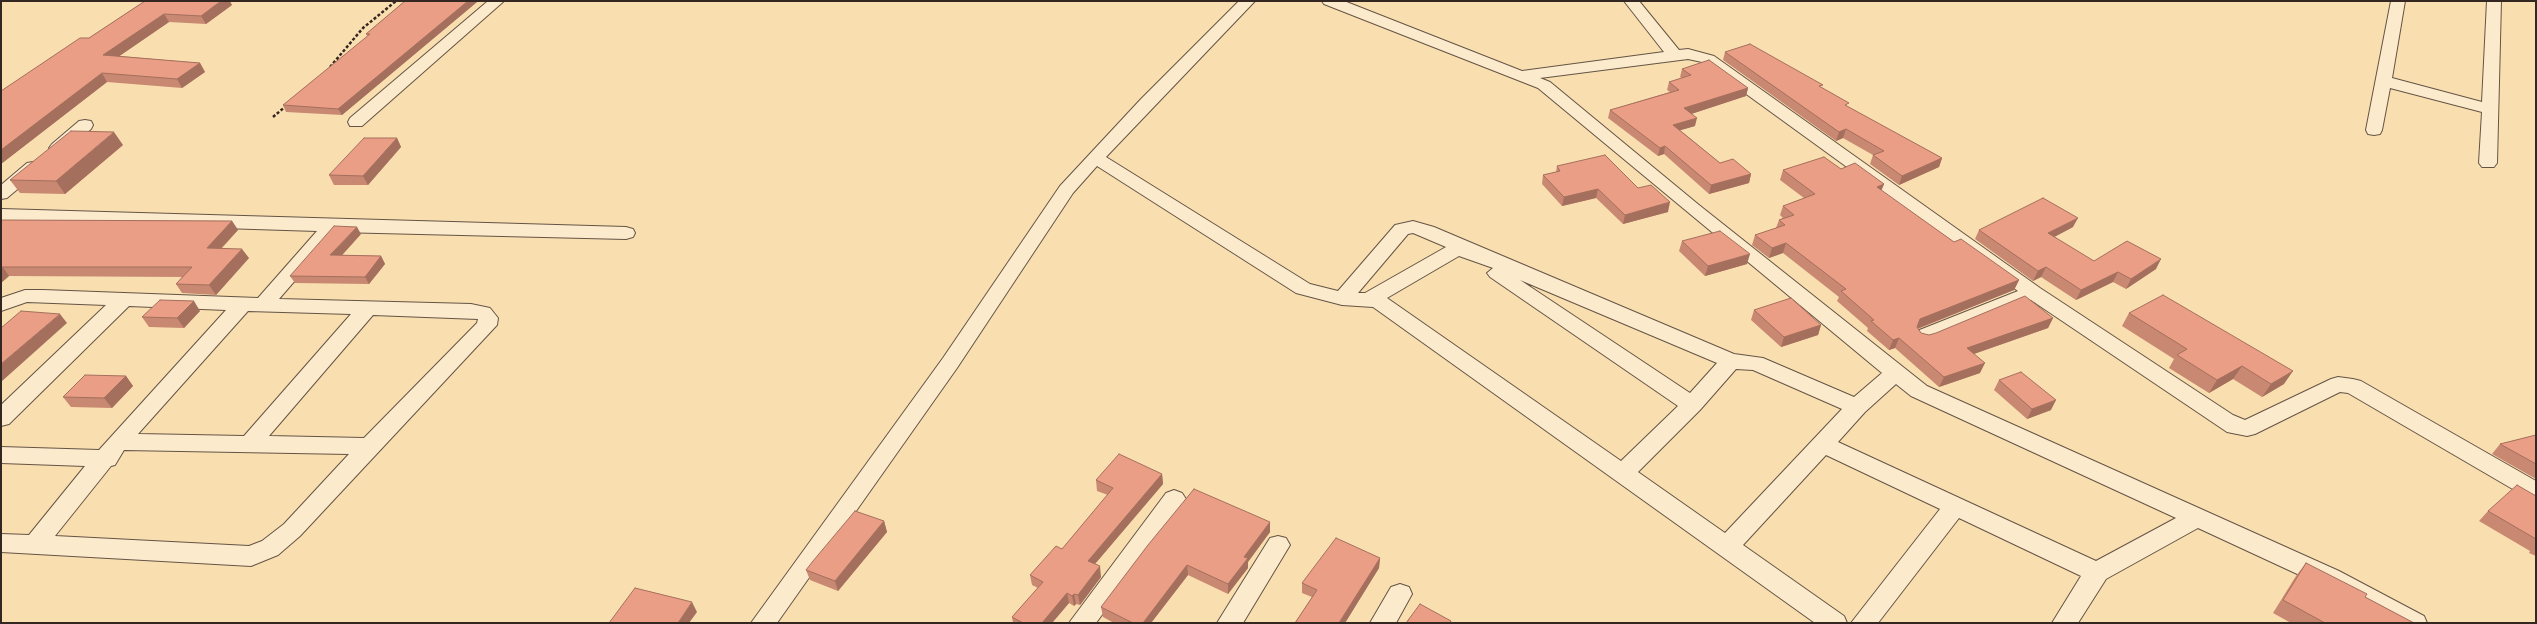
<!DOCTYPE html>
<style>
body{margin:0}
#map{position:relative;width:2537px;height:624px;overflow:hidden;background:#f9dfb0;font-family:"Libre Caslon Text",serif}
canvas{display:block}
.frame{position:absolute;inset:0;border:2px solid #342621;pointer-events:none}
</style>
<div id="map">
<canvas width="2537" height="624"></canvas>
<div class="frame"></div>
</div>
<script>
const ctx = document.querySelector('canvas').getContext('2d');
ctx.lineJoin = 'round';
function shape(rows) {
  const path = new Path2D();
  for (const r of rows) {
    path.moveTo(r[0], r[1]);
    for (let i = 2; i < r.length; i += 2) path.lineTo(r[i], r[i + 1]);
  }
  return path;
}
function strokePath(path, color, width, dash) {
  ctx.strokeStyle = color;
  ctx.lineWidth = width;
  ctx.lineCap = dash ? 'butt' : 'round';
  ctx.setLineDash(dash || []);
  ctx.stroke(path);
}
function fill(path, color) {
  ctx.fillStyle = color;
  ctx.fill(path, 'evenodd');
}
const path = shape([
 [330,67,363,28,396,1],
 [273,117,286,106]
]);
const minor = shape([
 [488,1,504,1,362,126,350,126,348,122,350,118,488,1],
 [1239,1,1255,1,1106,157,1310,284,1338,291,1395,225,1413,221,1434,227,1734,354,1763,358,1854,397,1882,373,1538,88,1324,4,1322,1,1344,1,1522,71,1664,52,1624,1,1639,1,1679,50,1688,49,1714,56,2040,288,2233,415,2245,420,2331,379,2338,377,2353,379,2361,381,2536,481,2536,501,2528,498,2348,393,2340,392,2255,434,2247,436,2227,432,2031,300,1931,341,1924,343,1917,341,1914,336,1917,331,2018,291,1702,62,1688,59,1540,78,1550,82,1699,205,1927,386,2339,571,2424,616,2427,623,2392,623,2321,585,2198,528,2106,579,2078,623,2052,623,2081,576,1959,518,1878,623,1851,623,1940,509,1826,455,1743,545,1844,616,1847,623,1815,623,1373,307,1342,305,1296,293,1097,166,1073,193,957,368,777,623,751,623,943,358,1060,186,1141,99,1239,1],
 [1413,233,1446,247,1365,293,1358,293,1408,234,1413,233],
 [1459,256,1493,268,1487,273,1490,277,1678,406,1621,461,1387,298,1459,256],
 [1520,280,1717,363,1690,393,1520,280],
 [1736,369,1753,370,1842,409,1725,533,1638,472,1700,410,1736,369],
 [1896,384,1911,396,2176,518,2096,561,1838,442,1865,412,1896,384],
 [2391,1,2405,1,2392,78,2482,102,2487,1,2501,1,2497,163,2494,167,2482,167,2479,163,2482,112,2390,88,2382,130,2380,134,2374,135,2368,134,2366,130,2391,1],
 [85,120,91,121,93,125,91,129,64,152,52,152,49,148,52,144,79,121,85,120],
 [33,162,39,163,42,167,39,171,7,198,1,199,1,185,27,163,33,162],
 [1,209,626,227,633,229,635,233,633,237,626,239,337,232,279,299,471,304,490,308,498,318,497,325,300,536,278,555,251,566,1,552,1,534,29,535,85,466,1,463,1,447,99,450,226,310,129,306,9,424,1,426,1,405,106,305,27,302,1,311,1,298,25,290,43,290,258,298,317,231,1,221,1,209],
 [248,311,351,314,244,436,138,434,248,311],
 [373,315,478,319,477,323,364,438,269,436,373,315],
 [124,450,349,454,284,524,262,541,249,546,55,536,111,466,115,465,124,450],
 [1174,490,1182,493,1186,499,1182,505,1096,623,1069,623,1166,493,1174,490],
 [1278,536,1286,538,1290,545,1243,623,1217,623,1270,538,1278,536],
 [1400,584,1409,587,1412,594,1396,623,1370,623,1391,587,1400,584]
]);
const wall = shape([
 [145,1,232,5,206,24,169,22,119,56,200,63,205,72,182,88,107,82,1,164,1,91,89,38],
 [405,1,477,2,342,115,286,112,283,105,368,37,366,34],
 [1725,52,1822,88,1848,107,1942,158,1939,167,1899,185,1870,164,1873,155,1843,138,1836,141,1723,60],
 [1682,69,1748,88,1746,96,1691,114,1695,126,1680,130,1720,163,1751,174,1749,183,1709,194,1664,154,1658,156,1608,118,1610,110,1670,92,1667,90,1669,82,1682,78,1680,77],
 [397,138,401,147,368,185,334,185,329,175],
 [123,145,65,194,20,193,10,180],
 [1557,166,1638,188,1668,212,1623,224,1596,198,1562,206,1542,184,1543,175,1556,172],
 [1841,169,1884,184,1881,191,1954,242,2019,280,2014,290,1918,329,1921,333,1929,335,2053,318,2048,328,1974,354,1980,373,1939,387,1895,348,1889,350,1867,331,1868,328,1837,301,1839,297,1783,253,1769,258,1752,245,1755,235,1776,228,1779,220,1783,218,1780,215,1783,206,1804,198,1780,180,1783,170],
 [1,220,232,221,238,230,222,248,249,258,216,295,182,293,176,284,182,277,9,276,1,283],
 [2073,227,2054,237,2094,261,2156,269,2126,289,2113,282,2076,300,2041,277,2033,281,1975,239,1979,230],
 [361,234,342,255,381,256,385,264,369,284,295,283,290,276],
 [1682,241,1747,264,1705,276,1679,251],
 [1754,310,1821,325,1818,335,1781,347,1751,320],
 [200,311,184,328,149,327,142,317],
 [2129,313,2284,384,2262,397,2233,379,2209,393,2169,368,2174,359,2122,326],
 [126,376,133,386,112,408,71,407,63,397],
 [1999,380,2051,410,2027,419,1994,390],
 [2536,435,2536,479,2492,454,2500,444],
 [1162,474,1163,484,1095,564,1101,577,1080,605,1076,604,1074,606,1069,603,1052,623,1013,623,1012,617,1038,588,1032,585,1030,575,1062,549,1108,495,1097,491,1096,480],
 [2536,496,2536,556,2529,553,2530,551,2479,521,2488,511],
 [884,521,887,532,838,591,810,580,806,570],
 [1270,522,1270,532,1248,562,1248,568,1228,594,1188,575,1151,623,1114,623,1103,617,1101,607],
 [1380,558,1379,568,1345,623,1295,623,1312,597,1302,593,1302,583],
 [2306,563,2365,597,2414,623,2291,623,2273,613,2296,576]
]);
const shadedWall = shape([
 [221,1,230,1,232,5,206,24,201,16],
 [468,1,477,2,342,115,338,109],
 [164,14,169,22,108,64,103,55],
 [200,63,205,72,182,88,177,79],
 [102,73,107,82,1,164,1,150],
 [1748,88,1746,96,1682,117,1684,108],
 [1697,118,1695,126,1671,133,1673,125],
 [1846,129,1843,138,1836,141,1839,132],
 [114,132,123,145,65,194,56,181],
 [397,138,401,147,368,185,363,176],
 [1665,146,1664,154,1658,156,1660,148],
 [1942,158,1939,167,1899,185,1902,176],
 [1751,174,1749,183,1709,194,1711,185],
 [1884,184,1880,194,1877,187],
 [1598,189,1596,198,1562,206,1564,197],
 [1670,202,1668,212,1623,224,1625,215],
 [2078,218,2073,227,2043,243,2048,233],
 [232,221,238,230,213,257,207,248],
 [357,227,361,234,335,263,330,255],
 [1786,243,1783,253,1769,258,1772,248],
 [242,249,249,258,216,295,209,285],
 [1750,254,1747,264,1705,276,1708,266],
 [381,256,385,264,369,284,365,277],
 [2161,259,2156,269,2126,289,2131,279],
 [2,266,9,276,1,283,1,267],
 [2046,267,2041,277,2033,281,2038,271],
 [2118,272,2113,282,2076,300,2081,290],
 [2019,280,2014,290,1916,329,1917,327,1920,319],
 [194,301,200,311,184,328,177,318],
 [60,314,67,323,1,382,1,364],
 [2053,318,2048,328,1962,358,1967,348],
 [1821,325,1818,335,1781,347,1784,337],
 [1899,338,1895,348,1889,350,1893,340],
 [1985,363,1980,373,1939,387,1944,377],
 [2242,366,2233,379,2209,393,2217,380],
 [2293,371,2284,384,2262,397,2271,384],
 [126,376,133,386,112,408,104,398],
 [2056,400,2051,410,2027,419,2032,409],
 [1162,474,1163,484,1089,571,1088,561],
 [884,521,887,532,838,591,835,581],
 [1270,522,1270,532,1248,562,1248,568,1228,594,1228,584,1244,557],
 [1380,558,1379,568,1345,623,1339,623],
 [1187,565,1188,575,1151,623,1143,623],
 [1100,566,1101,577,1080,605,1078,595],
 [1067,593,1069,603,1052,623,1042,623],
 [1074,594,1076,604,1074,606,1072,596],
 [692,602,697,612,689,623,678,623]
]);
const building = shape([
 [145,1,221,1,201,16,164,14,103,55,200,63,177,79,102,73,1,150,1,91,80,38,89,38,145,1],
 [405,1,468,1,338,109,283,105,370,34,366,34,405,1],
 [1750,44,1823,85,1819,86,1849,103,1845,105,1942,158,1902,176,1873,155,1884,151,1846,129,1839,132,1725,52,1750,44],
 [1709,60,1748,88,1684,108,1697,118,1673,125,1720,163,1733,159,1751,174,1711,185,1665,146,1660,148,1610,110,1679,90,1669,82,1691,75,1682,69,1709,60],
 [71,131,114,132,56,181,10,180,71,131],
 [364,138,397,138,363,176,329,175,364,138],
 [1605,155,1638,188,1651,185,1670,202,1625,215,1598,189,1564,197,1543,175,1560,171,1557,166,1605,155],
 [1824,157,1841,169,1855,163,1884,184,1877,187,1954,242,1961,239,2019,280,1920,319,1917,327,1921,333,1929,335,1936,333,2025,296,2053,318,1967,348,1985,363,1944,377,1899,338,1893,340,1871,321,1874,320,1841,291,1846,289,1786,243,1772,248,1755,235,1785,225,1779,220,1794,215,1783,206,1815,194,1783,170,1824,157],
 [2043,198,2078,218,2048,233,2094,261,2127,241,2161,259,2131,279,2118,272,2081,290,2046,267,2038,271,1979,230,2043,198],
 [1,220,232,221,207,248,242,249,209,285,176,284,192,267,1,267,1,220],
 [334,226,357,227,330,255,381,256,365,277,290,276,334,226],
 [1720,231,1750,254,1708,266,1682,241,1720,231],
 [2163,295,2293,371,2271,384,2242,366,2217,380,2177,355,2187,349,2129,313,2163,295],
 [1791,298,1821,325,1784,337,1754,310,1791,298],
 [160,300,194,301,177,318,142,317,160,300],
 [21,311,60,314,1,364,1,328,21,311],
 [2021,372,2056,400,2032,409,1999,380,2021,372],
 [85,375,126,376,104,398,63,397,85,375],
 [2536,435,2536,464,2500,444,2536,435],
 [1119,454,1162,474,1088,561,1100,566,1078,595,1074,594,1072,596,1067,593,1042,623,1023,623,1012,617,1043,582,1030,575,1056,546,1062,549,1113,488,1096,480,1119,454],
 [2517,485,2536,496,2536,539,2488,511,2517,485],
 [1194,489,1270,522,1244,557,1248,558,1228,584,1187,565,1143,623,1133,623,1101,607,1148,545,1194,489],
 [855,511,884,521,835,581,806,570,813,561,855,511],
 [1336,538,1380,558,1339,623,1295,623,1317,590,1302,583,1336,538],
 [2306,563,2367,594,2365,597,2414,623,2325,623,2283,600,2306,563],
 [635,588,692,602,678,623,609,623,635,588],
 [1420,604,1451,621,1450,623,1406,623,1420,604]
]);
strokePath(minor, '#655445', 2);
strokePath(path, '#342621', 2.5, [3, 2]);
fill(minor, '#fbeacc');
fill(wall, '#c98872');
fill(shadedWall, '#a46f5d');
fill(building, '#ea9e85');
strokePath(building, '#a46f5d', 1);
</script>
